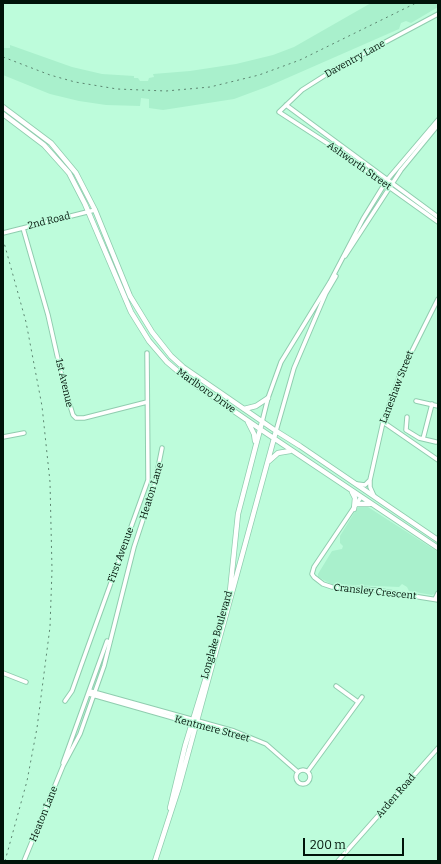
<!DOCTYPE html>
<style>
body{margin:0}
#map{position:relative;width:441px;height:864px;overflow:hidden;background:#bdfcdb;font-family:Bitter,serif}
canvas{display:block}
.frame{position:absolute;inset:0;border:4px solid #001309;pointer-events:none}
.scale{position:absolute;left:303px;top:838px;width:101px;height:18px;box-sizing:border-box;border:2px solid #001309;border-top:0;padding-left:5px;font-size:12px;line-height:14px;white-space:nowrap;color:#001309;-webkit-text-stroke:3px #bdfcdb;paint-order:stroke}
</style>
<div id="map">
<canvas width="441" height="864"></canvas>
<div class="frame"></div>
<div class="scale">200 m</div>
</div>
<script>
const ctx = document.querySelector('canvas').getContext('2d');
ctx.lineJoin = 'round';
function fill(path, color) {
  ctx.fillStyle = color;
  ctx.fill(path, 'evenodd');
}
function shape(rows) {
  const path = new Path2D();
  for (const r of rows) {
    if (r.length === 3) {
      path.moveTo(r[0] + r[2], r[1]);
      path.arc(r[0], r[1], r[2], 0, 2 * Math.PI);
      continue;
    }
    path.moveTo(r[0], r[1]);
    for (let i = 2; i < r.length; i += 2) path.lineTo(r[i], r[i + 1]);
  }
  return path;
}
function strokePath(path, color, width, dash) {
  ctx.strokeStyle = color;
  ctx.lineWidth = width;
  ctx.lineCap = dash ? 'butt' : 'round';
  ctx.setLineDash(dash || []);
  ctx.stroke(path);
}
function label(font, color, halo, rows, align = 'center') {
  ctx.font = font + ' Bitter,serif';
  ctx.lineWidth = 3;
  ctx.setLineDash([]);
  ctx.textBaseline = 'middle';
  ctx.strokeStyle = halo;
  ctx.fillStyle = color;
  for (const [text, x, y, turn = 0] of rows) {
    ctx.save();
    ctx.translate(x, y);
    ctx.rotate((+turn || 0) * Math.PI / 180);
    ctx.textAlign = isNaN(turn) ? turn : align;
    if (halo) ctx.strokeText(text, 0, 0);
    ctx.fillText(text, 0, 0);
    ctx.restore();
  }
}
const built = shape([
 [371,3,438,3,438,7,411,23,406,21,401,23,399,29,269,86,234,99,163,110,149,108,149,99,141,98,140,106,106,105,79,101,50,94,3,75,3,48,10,48,10,45,72,67,102,74,134,76,134,78,138,78,140,81,148,81,149,78,154,77,153,74,190,71,236,64,273,55,294,47],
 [361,506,368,507,438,552,438,588,436,593,432,595,409,591,407,587,402,584,399,587,331,584,318,577,318,574,332,551,342,549,343,546,340,543,340,536,357,508]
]);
const minor = shape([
 [438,14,335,69,302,90,279,112,333,147,438,222],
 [286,105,438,217],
 [23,228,48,315,64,386,73,415,76,418,84,418,147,402],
 [3,233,95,210],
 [345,256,401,170,438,125],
 [416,401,438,406],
 [407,417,406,430,419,438,436,442],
 [262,422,268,398,281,362,330,282,363,219,387,180,438,120],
 [383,422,438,460],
 [276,431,294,368,326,293,336,276],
 [3,437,24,433],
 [423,439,432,404],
 [357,484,365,485,370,480],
 [374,496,370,487,370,480,383,422,400,375,438,299],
 [361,497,314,567,312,574,314,577,323,584,332,587,375,590,438,600],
 [435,599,438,593],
 [3,673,26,682],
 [336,686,358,702],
 [90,691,234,731,266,744,298,772],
 [89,694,247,739],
 [65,701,72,691,82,663,148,480,147,353],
 [63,763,107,641],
 [303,777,7],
 [308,771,362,697],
 [24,861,63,766,80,734,104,666,134,547,155,483,162,448],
 [338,861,438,748]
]);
const major = shape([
 [3,107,51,143,76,173,95,210,130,296,152,332,171,356,183,367,276,431,300,446,438,540],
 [3,114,44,145,69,173,85,204,131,312,149,341,167,362,187,379,260,429,438,548],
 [244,409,256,406,268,398],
 [248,422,254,434,255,441],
 [269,461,278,453,290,451],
 [352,492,355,498,354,509],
 [357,504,370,504],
 [230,591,238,514,262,422],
 [170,808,185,746,215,648],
 [155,861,179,787,276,431]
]);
const rail = shape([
 [3,57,50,75,75,82,117,89,166,91,210,87,259,75,300,60,416,3],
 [3,239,26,322,42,406,50,482,52,570,50,627,37,728,27,781,5,861]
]);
const streetNames = [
 ["Daventry Lane",355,59,-29],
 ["Ashworth Street",359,166,35],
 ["2nd Road",49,221,-14],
 ["1st Avenue",64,383,77],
 ["Laneshaw Street",397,387,-69],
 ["Marlboro Drive",206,391,35],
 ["Heaton Lane",152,491,-73],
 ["First Avenue",121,555,-70],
 ["Cransley Crescent",375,592,6],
 ["Longlake Boulevard",217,635,-74],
 ["Kentmere Street",212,729,15],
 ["Arden Road",396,796,-49],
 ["Heaton Lane",44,814,-68]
];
fill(built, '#a9f0cc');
strokePath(minor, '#90cdaf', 5.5);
strokePath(major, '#90cdaf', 6);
strokePath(minor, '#fff', 3.5);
strokePath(major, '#fff', 4.5);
strokePath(rail, '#5c8570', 1, [2, 4]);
label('10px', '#001309', '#bdfcdb', streetNames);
</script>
